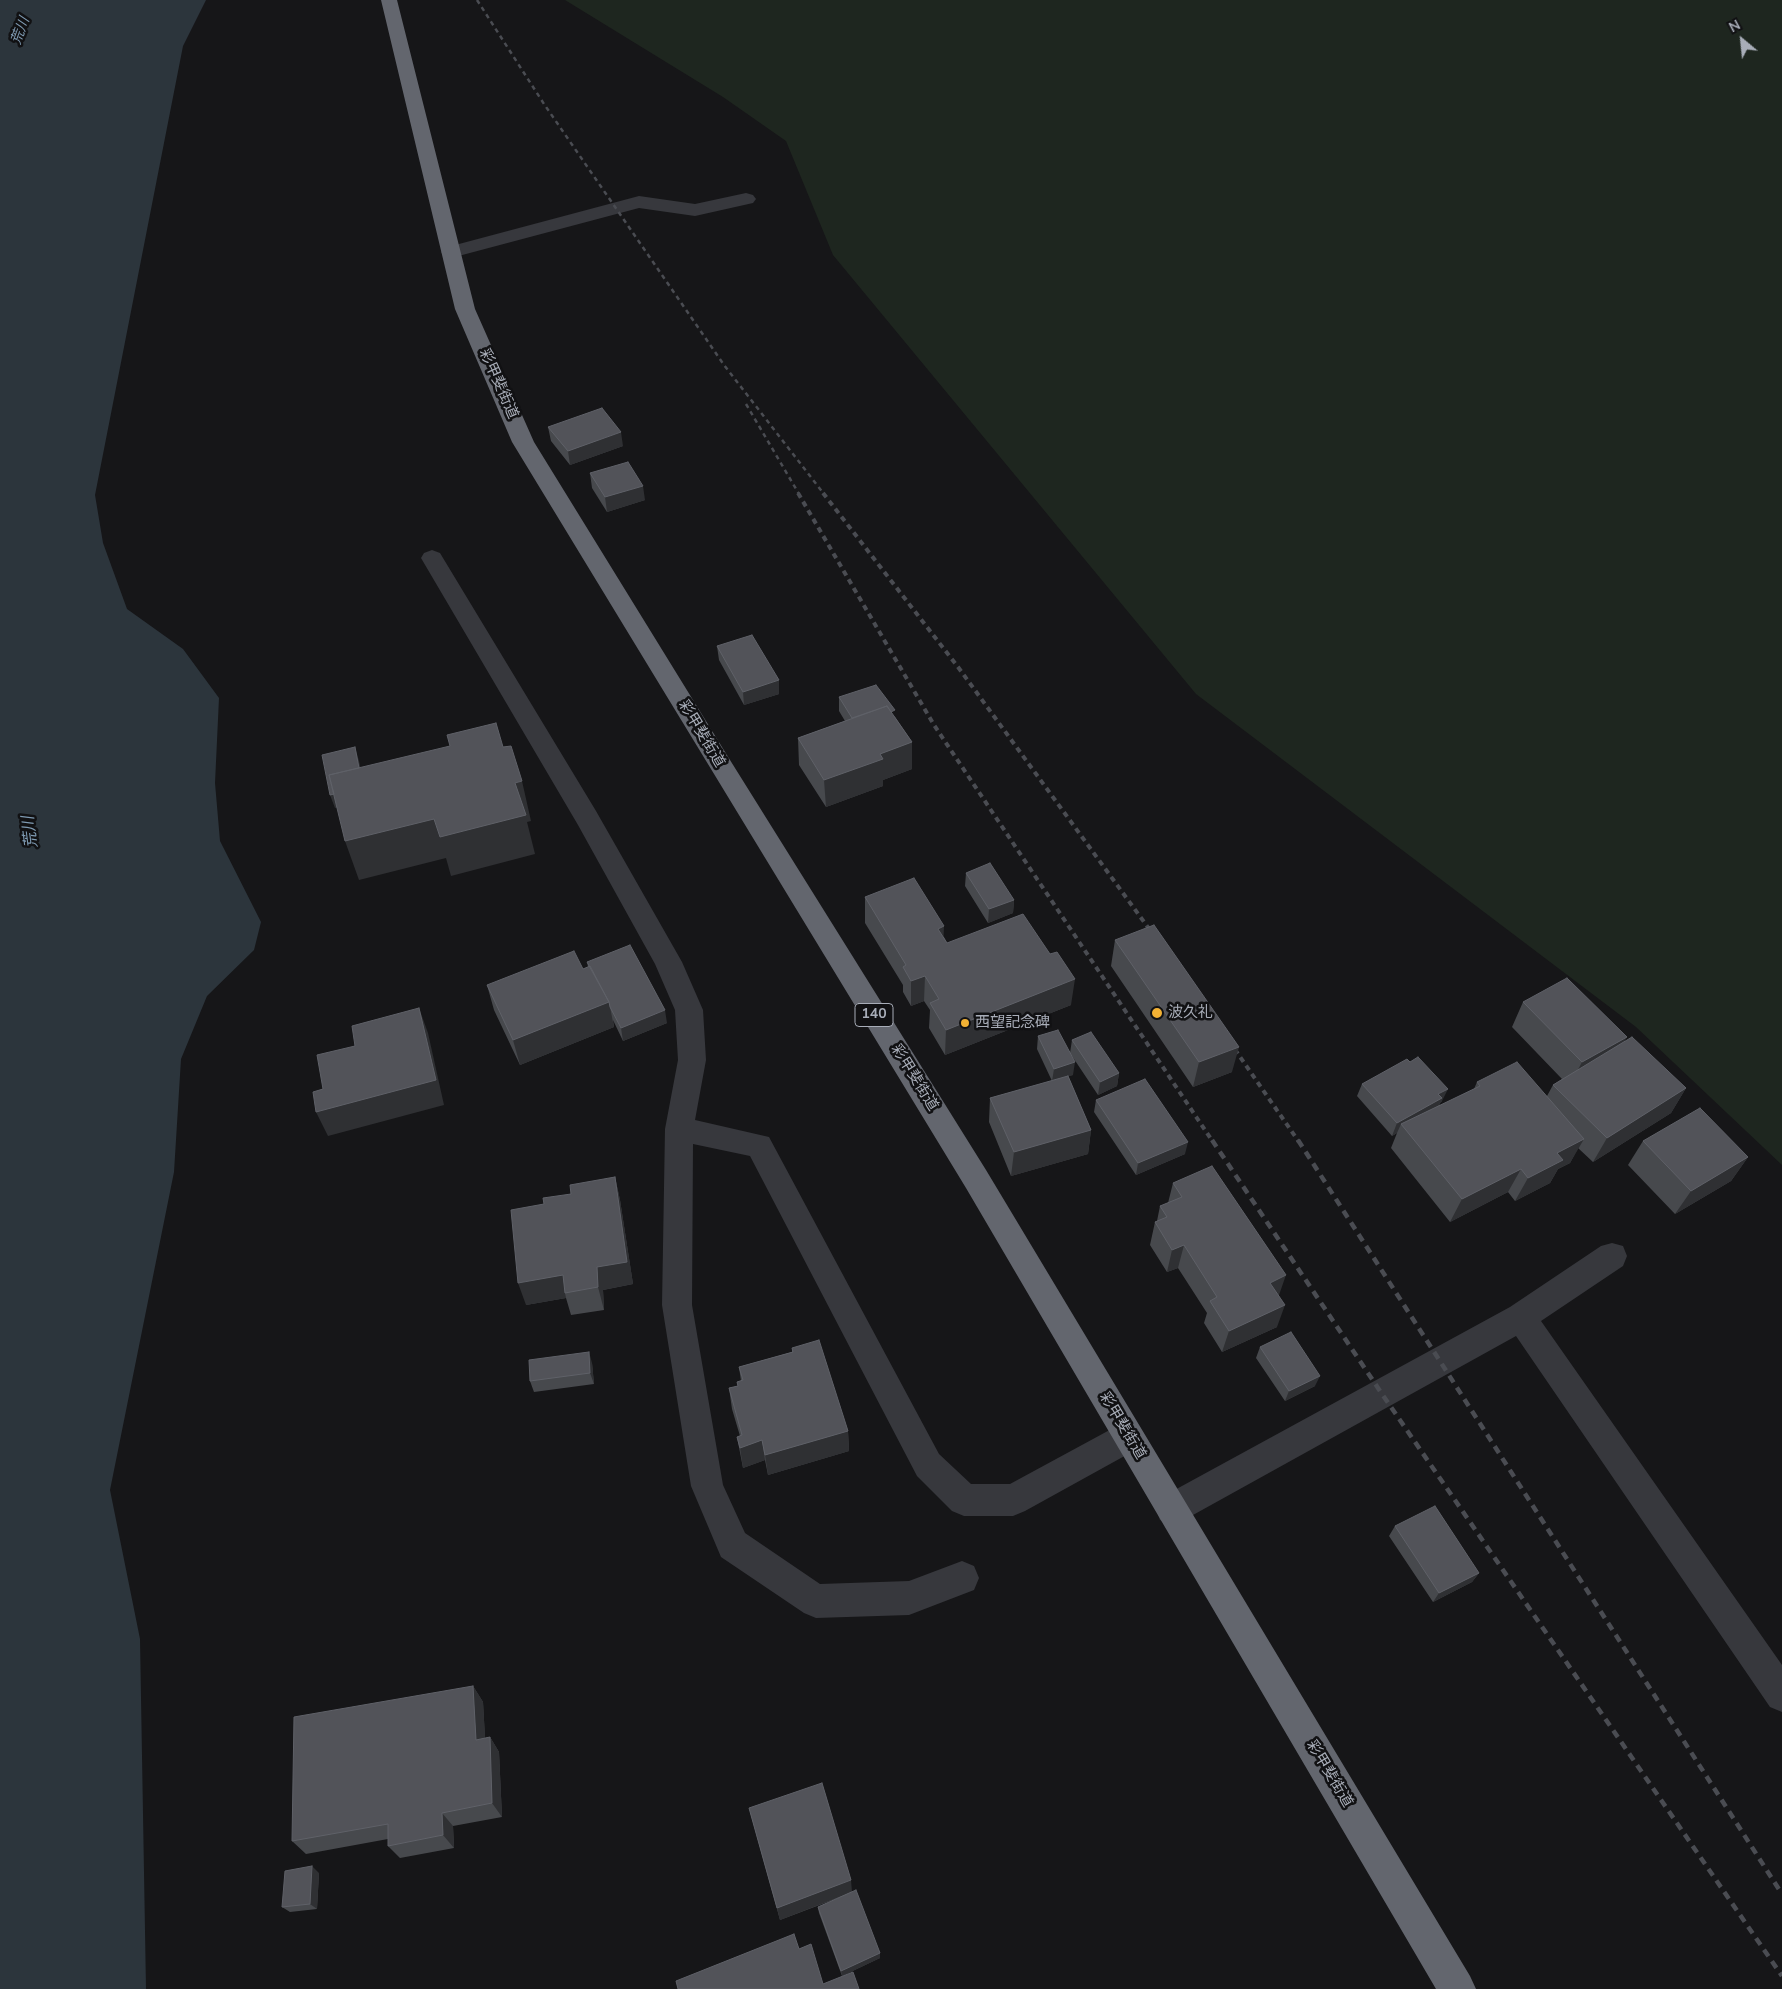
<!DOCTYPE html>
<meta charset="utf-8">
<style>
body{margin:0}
#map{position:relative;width:1782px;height:1989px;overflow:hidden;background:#161618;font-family:"Nunito Sans",sans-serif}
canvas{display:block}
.north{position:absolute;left:1717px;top:15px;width:50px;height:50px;-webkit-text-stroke:4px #111113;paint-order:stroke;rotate:332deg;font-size:14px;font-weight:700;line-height:20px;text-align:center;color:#a8adb8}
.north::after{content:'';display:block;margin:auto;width:18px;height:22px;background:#a8adb8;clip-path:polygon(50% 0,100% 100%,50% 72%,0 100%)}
</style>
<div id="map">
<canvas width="1782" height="1989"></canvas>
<div class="north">N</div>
</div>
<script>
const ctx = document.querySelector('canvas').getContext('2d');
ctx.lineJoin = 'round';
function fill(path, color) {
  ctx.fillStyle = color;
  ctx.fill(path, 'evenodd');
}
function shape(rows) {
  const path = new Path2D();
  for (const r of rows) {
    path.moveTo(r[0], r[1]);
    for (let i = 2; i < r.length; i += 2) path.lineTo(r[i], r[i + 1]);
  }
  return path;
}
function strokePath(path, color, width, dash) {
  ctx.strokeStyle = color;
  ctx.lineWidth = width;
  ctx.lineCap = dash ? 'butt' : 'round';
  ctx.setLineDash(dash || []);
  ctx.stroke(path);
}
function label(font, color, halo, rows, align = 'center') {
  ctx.font = font + ' "Nunito Sans","Noto Sans JP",sans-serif';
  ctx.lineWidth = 5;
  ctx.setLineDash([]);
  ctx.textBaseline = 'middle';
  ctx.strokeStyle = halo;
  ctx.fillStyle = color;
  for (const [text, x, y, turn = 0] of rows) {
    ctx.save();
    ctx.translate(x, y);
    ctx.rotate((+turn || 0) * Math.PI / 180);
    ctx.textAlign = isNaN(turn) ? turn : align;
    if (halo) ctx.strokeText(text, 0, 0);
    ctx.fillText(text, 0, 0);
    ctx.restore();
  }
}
const green = shape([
 [565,0,1782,0,1782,1165,1636,1027,1196,694,833,255,786,141,723,97]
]);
const water = shape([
 [0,0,206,0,183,46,95,495,103,543,127,609,183,649,219,698,215,783,220,841,261,922,254,950,207,996,181,1059,174,1172,110,1490,140,1639,146,1989,0,1989]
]);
const minor = shape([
 [746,193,753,195,756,199,753,203,695,216,639,208,451,258,444,256,441,252,444,248,639,196,695,204,746,193],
 [432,550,440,553,443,558,596,811,682,962,703,1010,706,1060,695,1120,769,1137,939,1454,971,1484,1010,1484,1117,1426,1128,1422,1139,1426,1144,1437,1139,1448,1025,1511,1013,1516,964,1516,952,1511,917,1476,750,1156,693,1144,692,1305,723,1485,745,1533,820,1584,909,1581,962,1561,974,1566,979,1578,974,1590,909,1615,816,1618,804,1613,721,1557,691,1486,662,1305,665,1129,678,1060,675,1010,655,964,578,825,421,558,424,553,432,550],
 [1612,1243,1623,1246,1627,1256,1623,1266,1541,1321,1782,1665,1782,1712,1770,1707,1516,1336,1184,1520,1172,1525,1160,1520,1156,1509,1160,1498,1510,1307,1601,1246,1612,1243]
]);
const highway = shape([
 [381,0,397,0,475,309,534,442,730,760,986,1170,1470,1976,1476,1989,1436,1989,966,1188,512,442,455,309,381,0]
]);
const railFar2 = shape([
 [477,0,544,104,724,365,824,494],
 [746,404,799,494]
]);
const railFar1 = shape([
 [798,493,934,725,1213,1142],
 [823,493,958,667,1155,937],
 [1229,1041,1299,1142]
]);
const rail = shape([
 [1212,1140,1382,1394,1782,1976],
 [1298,1140,1782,1894]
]);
const wall = shape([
 [548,427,623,446,570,465,551,441],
 [590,473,645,500,607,512,592,488],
 [717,646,779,694,744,705,719,660],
 [839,697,895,717,912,742,912,769,883,780,883,786,826,807,799,765,798,738,845,721,839,711],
 [966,873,1014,900,1013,913,988,923,965,886],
 [865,897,944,937,947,943,1050,954,1071,1005,945,1055,929,1028,930,1010,924,1001,911,1006,903,992,903,985,865,923],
 [1115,940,1232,1072,1193,1087,1111,966],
 [587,962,667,1023,623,1041,613,1020,614,1027,520,1065,494,1010,487,985,583,969,588,967],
 [1523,1002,1625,1041,1686,1088,1671,1113,1593,1162,1578,1148,1570,1163,1558,1169,1550,1183,1515,1201,1508,1192,1450,1222,1391,1148,1397,1133,1392,1136,1357,1096,1362,1084,1442,1101,1440,1103,1439,1106,1474,1089,1477,1082,1547,1096,1553,1085,1562,1079,1512,1027],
 [1038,1036,1070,1053,1072,1040,1119,1073,1117,1086,1098,1095,1070,1053,1073,1075,1068,1076,1091,1130,1088,1154,1011,1176,989,1122,990,1098,1052,1081,1037,1049],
 [1096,1100,1185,1154,1136,1175,1094,1112],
 [1643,1141,1748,1157,1731,1181,1675,1214,1628,1165],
 [615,1177,620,1200,633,1284,603,1290,604,1310,571,1315,566,1298,526,1305,544,1204],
 [1173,1183,1278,1296,1277,1327,1222,1352,1204,1323,1207,1313,1178,1268,1167,1272,1150,1245,1155,1222,1157,1221,1160,1206,1168,1203],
 [1260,1347,1315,1386,1285,1401,1256,1358],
 [792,1348,848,1431,849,1451,768,1475,765,1460,743,1468,737,1437,740,1436,732,1409,729,1388,738,1386,737,1382,741,1381,739,1367,792,1352],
 [592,1363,594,1384,534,1392,530,1381],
 [1395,1526,1479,1573,1472,1582,1433,1602,1389,1536],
 [473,1686,483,1702,485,1738,490,1737,499,1752,502,1817,453,1826,454,1848,400,1858,388,1846,388,1839,306,1854,292,1841],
 [749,1808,852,1892,880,1953,880,1958,842,1976,819,1913,818,1907,846,1895,780,1920],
 [319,1873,317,1909,290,1912,282,1907]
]);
const shadedWall = shape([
 [621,432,623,446,570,465,568,451],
 [643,486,645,500,607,512,605,497],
 [779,680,779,694,744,705,743,692],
 [912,742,912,769,883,780,883,786,826,807,824,780,880,754],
 [355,747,359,761,368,800,335,808,330,795],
 [522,781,531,821,527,822,535,854,451,876,446,858,359,880,345,841],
 [1014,900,1013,913,988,923,989,909],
 [944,926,943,952,938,929],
 [925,976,924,1001,911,1006,911,981],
 [1075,979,1071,1005,945,1055,946,1030],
 [609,1002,614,1027,520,1065,513,1040],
 [419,1008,428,1033,444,1105,328,1136,316,1112],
 [665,1010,667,1023,623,1041,621,1028],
 [1627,1037,1613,1062,1569,1087,1582,1062],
 [1239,1047,1232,1072,1193,1087,1199,1062],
 [1075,1062,1073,1075,1052,1081,1054,1069],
 [1119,1073,1117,1086,1098,1095,1100,1082],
 [1686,1088,1671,1113,1593,1162,1607,1138],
 [1448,1089,1442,1101,1440,1103,1436,1111,1401,1124,1397,1133,1392,1136,1397,1123,1438,1094],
 [1091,1130,1088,1154,1011,1176,1014,1152],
 [1584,1139,1570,1163,1558,1169,1550,1183,1515,1201,1528,1178,1557,1153],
 [1188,1142,1185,1154,1136,1175,1138,1163],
 [1748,1157,1731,1181,1675,1214,1691,1191],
 [1521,1169,1508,1192,1450,1222,1462,1199],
 [615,1177,620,1200,633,1284,603,1290,604,1310,598,1287,597,1267],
 [1184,1245,1178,1268,1167,1272,1172,1250],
 [563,1275,565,1293,566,1298,526,1305,518,1283],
 [1286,1275,1278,1298,1270,1283],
 [1285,1305,1277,1327,1222,1352,1229,1331],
 [589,1352,592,1363,594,1384,590,1373],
 [1320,1376,1315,1386,1285,1401,1289,1391],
 [848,1431,849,1451,768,1475,765,1455],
 [762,1440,765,1460,743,1468,740,1448],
 [1479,1573,1472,1582,1433,1602,1439,1593],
 [473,1686,483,1702,486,1755,476,1740],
 [490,1737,499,1752,502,1817,492,1803],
 [442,1813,453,1826,454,1848,443,1835],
 [312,1866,319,1873,317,1909,310,1904],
 [851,1880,852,1892,780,1920,777,1908],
 [880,1953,880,1958,842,1976,841,1971]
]);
const building = shape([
 [602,408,621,432,568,451,548,427,602,408],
 [628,462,643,486,605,497,590,473,628,462],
 [752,635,779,680,743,692,717,646,752,635],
 [876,685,895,710,891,712,887,706,852,718,839,697,876,685],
 [887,706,912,742,880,754,883,759,824,780,798,738,887,706],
 [496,723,503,747,511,746,522,781,515,783,526,815,440,837,434,819,345,841,329,775,450,746,447,735,496,723],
 [355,747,359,768,329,775,334,794,330,795,322,755,355,747],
 [990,863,1014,900,989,909,966,873,990,863],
 [914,878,944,926,938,929,947,943,1023,914,1050,954,1057,952,1075,979,946,1030,930,1003,939,999,925,976,911,981,903,967,906,965,865,897,914,878],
 [1154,925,1239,1047,1199,1062,1115,940,1154,925],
 [630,945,665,1010,621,1028,610,1007,609,1002,587,962,630,945],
 [574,951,583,969,590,966,609,1002,513,1040,487,985,574,951],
 [1567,978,1627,1037,1582,1062,1523,1002,1567,978],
 [419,1008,436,1080,316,1112,313,1092,323,1089,317,1055,355,1046,352,1026,419,1008],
 [1058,1030,1075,1062,1054,1069,1038,1036,1058,1030],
 [1091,1032,1119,1073,1100,1082,1072,1040,1091,1032],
 [1632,1037,1686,1088,1607,1138,1553,1085,1632,1037],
 [1418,1057,1448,1089,1438,1094,1442,1098,1397,1123,1362,1084,1407,1059,1410,1062,1418,1057],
 [1517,1062,1584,1139,1557,1153,1563,1160,1528,1178,1521,1169,1462,1199,1401,1124,1480,1086,1477,1082,1517,1062],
 [1068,1076,1091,1130,1014,1152,990,1098,1068,1076],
 [1145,1079,1188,1142,1138,1163,1096,1100,1145,1079],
 [1700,1108,1748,1157,1691,1191,1643,1141,1700,1108],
 [1212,1166,1286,1275,1270,1283,1285,1305,1229,1331,1210,1301,1217,1297,1184,1245,1172,1250,1155,1222,1167,1217,1160,1206,1182,1197,1173,1183,1212,1166],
 [615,1177,627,1262,597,1267,598,1287,565,1293,563,1275,518,1283,511,1210,544,1204,543,1198,571,1194,570,1185,615,1177],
 [1291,1332,1320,1376,1289,1391,1260,1347,1291,1332],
 [819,1340,848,1431,765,1455,762,1440,740,1448,737,1437,742,1435,729,1388,738,1386,737,1382,743,1380,739,1367,793,1352,792,1348,819,1340],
 [589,1352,590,1373,530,1381,529,1360,589,1352],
 [1435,1506,1479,1573,1439,1593,1395,1526,1435,1506],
 [473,1686,476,1740,490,1737,492,1803,442,1813,443,1835,388,1846,388,1824,292,1841,294,1717,473,1686],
 [822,1783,851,1880,777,1908,749,1808,822,1783],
 [312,1866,310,1904,282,1907,285,1871,312,1866],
 [856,1890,880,1953,841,1971,818,1907,856,1890],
 [794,1934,799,1949,811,1944,823,1984,853,1972,859,1989,678,1989,676,1981,794,1934]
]);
const markers = [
 [1157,1013,6,"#f2b134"],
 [965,1023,5,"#f2b134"]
];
const farWaternames = [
 ["荒川",21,31,-70]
];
const shields = [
 [874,1015,38]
];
const shieldNames = [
 ["140",874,1015]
];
const streetNames = [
 ["彩甲斐街道",498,384,66],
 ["彩甲斐街道",701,734,59],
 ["彩甲斐街道",914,1078,58],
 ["彩甲斐街道",1122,1426,59],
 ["彩甲斐街道",1329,1774,59]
];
const poiNames = [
 ["波久礼",1168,1013],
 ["西望記念碑",975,1023]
];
const waterNames = [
 ["荒川",31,832,-97]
];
fill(green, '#1e261f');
fill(water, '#2c353c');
fill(minor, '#37383d');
fill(highway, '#63666e');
strokePath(railFar2, '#4a4c52', 2.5, [4.5, 4]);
strokePath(railFar1, '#4a4c52', 4, [5.5, 4.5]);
strokePath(rail, '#4a4c52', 4.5, [8, 6]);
fill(wall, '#47494d');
fill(shadedWall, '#2f3033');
fill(building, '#525359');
strokePath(building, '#5f6168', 1);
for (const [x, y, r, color] of markers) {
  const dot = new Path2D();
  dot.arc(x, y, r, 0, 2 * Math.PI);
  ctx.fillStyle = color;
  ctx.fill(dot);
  strokePath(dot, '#111113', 2);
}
label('italic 14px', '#7f9bb3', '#111113', farWaternames);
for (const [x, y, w] of shields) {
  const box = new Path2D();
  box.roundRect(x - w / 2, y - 11.5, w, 23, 4);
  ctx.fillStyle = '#111113';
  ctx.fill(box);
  strokePath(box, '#a8adb8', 1);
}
label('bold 14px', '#a8adb8', null, shieldNames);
label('15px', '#a8adb8', '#111113', streetNames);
label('15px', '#a8adb8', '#111113', poiNames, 'left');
label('italic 16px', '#7f9bb3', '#111113', waterNames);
</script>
